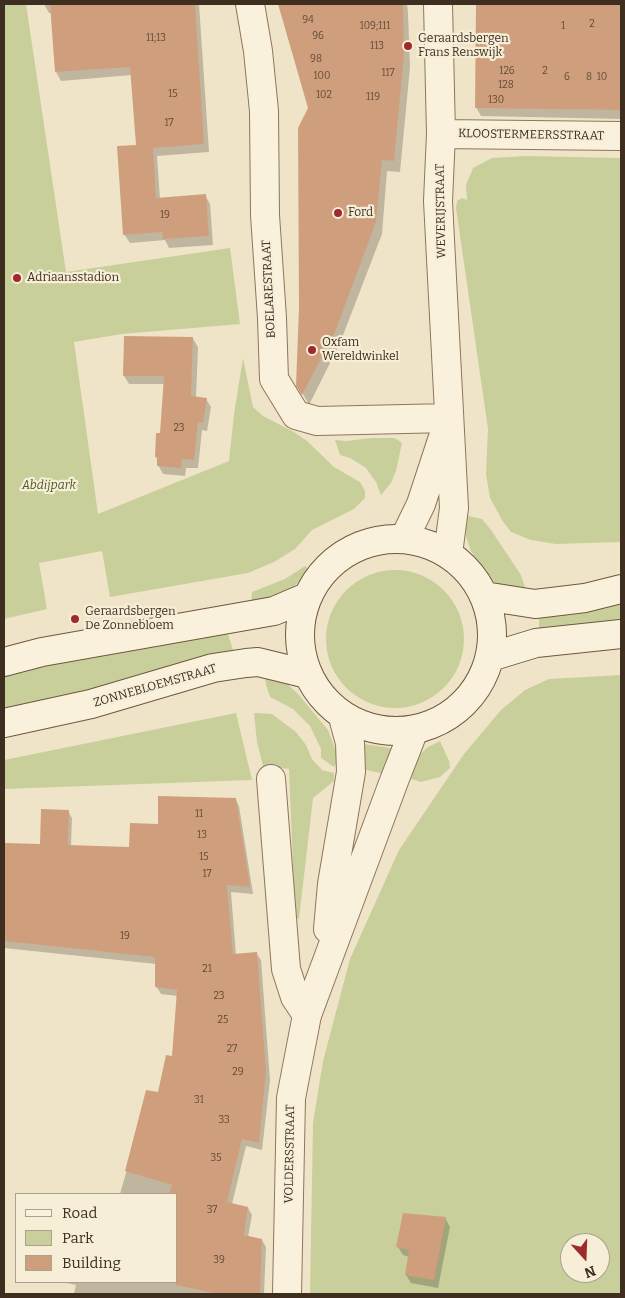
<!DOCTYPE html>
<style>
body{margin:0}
#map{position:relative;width:625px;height:1298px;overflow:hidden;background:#f0e4c8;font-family:Bitter,serif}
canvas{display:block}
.frame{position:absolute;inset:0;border:5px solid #3d2e20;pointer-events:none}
.legend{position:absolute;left:15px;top:1193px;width:162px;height:90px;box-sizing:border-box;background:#f7eed8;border:1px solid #ada18e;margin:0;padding:6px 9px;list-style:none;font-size:15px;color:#3d2e20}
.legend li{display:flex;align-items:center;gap:10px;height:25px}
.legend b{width:25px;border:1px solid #ada18e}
.north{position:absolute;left:560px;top:1233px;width:50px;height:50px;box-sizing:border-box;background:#f7eed8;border:1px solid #ada18e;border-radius:50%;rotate:160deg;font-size:14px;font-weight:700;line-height:20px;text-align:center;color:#3d2e20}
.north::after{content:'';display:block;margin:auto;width:18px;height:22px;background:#9e2a2b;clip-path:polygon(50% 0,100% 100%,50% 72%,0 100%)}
</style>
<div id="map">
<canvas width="625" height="1298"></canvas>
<div class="frame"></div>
<ul class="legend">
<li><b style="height:6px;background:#faf1dc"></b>Road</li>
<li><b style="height:14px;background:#c9cf9b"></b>Park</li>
<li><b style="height:14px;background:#cf9f7d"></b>Building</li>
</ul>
<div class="north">N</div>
</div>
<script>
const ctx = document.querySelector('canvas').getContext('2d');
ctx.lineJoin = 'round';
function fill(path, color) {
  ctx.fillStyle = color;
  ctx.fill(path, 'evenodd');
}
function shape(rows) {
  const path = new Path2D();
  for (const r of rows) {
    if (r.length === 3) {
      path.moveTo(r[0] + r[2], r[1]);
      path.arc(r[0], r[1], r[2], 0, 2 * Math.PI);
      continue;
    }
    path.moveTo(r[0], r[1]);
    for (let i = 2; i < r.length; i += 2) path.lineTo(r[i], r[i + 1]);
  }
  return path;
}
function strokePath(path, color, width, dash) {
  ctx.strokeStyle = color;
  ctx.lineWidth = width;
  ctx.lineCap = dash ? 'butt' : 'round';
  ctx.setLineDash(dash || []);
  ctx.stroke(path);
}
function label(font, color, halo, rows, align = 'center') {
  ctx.font = font + ' Bitter,serif';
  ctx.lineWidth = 4.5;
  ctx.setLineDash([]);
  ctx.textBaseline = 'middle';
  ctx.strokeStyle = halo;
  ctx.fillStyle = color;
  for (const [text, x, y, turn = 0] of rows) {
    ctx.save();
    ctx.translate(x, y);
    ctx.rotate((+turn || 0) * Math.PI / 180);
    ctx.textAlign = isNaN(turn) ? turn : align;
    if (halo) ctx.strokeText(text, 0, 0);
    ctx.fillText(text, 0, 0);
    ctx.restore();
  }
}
const green = shape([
 [4,4,26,4,66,272,230,248,240,324,122,334,74,342,98,514,229,461,234,414,243,358,253,407,263,416,294,432,307,441,334,467,360,482,365,491,365,498,354,509,312,530,295,549,274,562,248,573,110,597,102,551,39,563,47,609,4,619],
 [526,156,621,158,621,542,556,544,531,540,511,532,502,520,490,498,486,474,488,429,456,208,457,201,462,198,467,200,466,185,473,168,492,158],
 [371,438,395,438,402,443,396,471,391,483,381,495,376,482,366,468,350,458,340,455,335,440,347,441],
 [464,515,482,519,491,530,521,575,527,593,513,590,495,583,482,568,471,551,465,533],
 [305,566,309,569,288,594,251,606,252,592,285,579],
 [395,639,69],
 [621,600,621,619,578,628,539,631,539,613],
 [228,634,234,653,4,713,4,670,131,644],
 [265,675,284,681,299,695,328,730,339,759,334,767,321,758,321,749,310,726,293,709,270,697,266,685],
 [621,675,621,1294,310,1294,313,1123,323,1061,350,959,399,850,464,754,501,710,525,690,549,679],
 [570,1243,600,1243,600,1273,570,1273],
 [236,713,252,780,4,789,4,760],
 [254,713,272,714,296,732,306,745,312,759,322,770,334,773,334,781,313,798,299,919,295,917,289,769,263,766,257,742],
 [440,741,449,761,450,768,440,777,421,782,408,778,418,756,428,747],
 [358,743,396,749,385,774,362,769]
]);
const shadow = shape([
 [44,4,199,4,209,152,157,156,160,199,205,195,210,204,213,245,169,248,165,240,130,243,124,234,137,146,132,75,61,81,56,72,52,13,49,13],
 [280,4,407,4,408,13,410,67,400,172,387,171,382,234,340,343,309,405,298,385,309,108],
 [477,4,621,4,621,119,481,116,476,107],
 [193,339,198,347,196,398,206,399,211,407,207,431,202,430,198,468,186,468,185,476,163,474,158,465,158,461,156,457,161,434,165,384,129,384,124,376],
 [235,799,239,806,253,894,231,892,236,955,256,953,261,960,270,1080,262,1150,246,1146,232,1204,248,1208,252,1215,248,1237,262,1240,266,1247,264,1294,74,1294,76,1285,62,1282,176,1282,176,1194,120,1194,132,1152,159,1093,173,1058,178,996,161,994,156,986,156,964,4,948,4,844,41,845,68,811,72,818,71,846,131,849,159,826],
 [445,1218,450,1227,438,1288,411,1283,406,1275,409,1257,403,1255,398,1247]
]);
const building = shape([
 [50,4,195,4,204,144,153,148,156,198,206,194,209,236,163,239,162,232,123,235,117,146,136,145,130,67,55,72],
 [278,4,403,4,404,54,394,161,382,160,376,222,335,332,302,395,296,386,299,308,298,128,308,108],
 [476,4,621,4,621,110,475,108],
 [124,336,193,337,191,396,207,398,203,423,198,422,194,460,182,459,181,468,157,466,157,457,155,457,156,433,160,433,164,376,123,376],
 [158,796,236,798,250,887,227,885,233,954,257,952,266,1071,259,1143,242,1139,227,1202,248,1207,244,1235,262,1239,260,1294,218,1294,176,1285,176,1194,169,1194,172,1185,125,1171,146,1090,158,1092,166,1055,172,1056,177,990,155,987,155,957,4,941,4,843,40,844,41,809,69,810,68,845,129,847,130,823,158,824],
 [403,1213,446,1217,434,1280,405,1275,409,1250,396,1247]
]);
const minor = shape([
 [250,4,258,51,264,111,265,215,272,318,274,379,296,415,317,421,449,418],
 [438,4,441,134,438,201,454,508,448,554],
 [441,134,621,136],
 [404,539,421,504,444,434],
 [271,779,286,969,295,997,307,1015]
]);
const tertiary = shape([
 [328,929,332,884,351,772,350,743,343,717],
 [287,1294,291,1098,307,1015,394,781,414,730]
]);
const secondary = shape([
 [396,635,96],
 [484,596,535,604,585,598,621,589],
 [490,657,536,643,621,634],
 [4,662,42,652,274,611,307,597],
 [4,723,91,704,213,668,246,663,258,662,307,674]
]);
const markers = [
 [408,46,5,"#9e2a2b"],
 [338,213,5,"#9e2a2b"],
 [17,278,5,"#9e2a2b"],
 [312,350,5,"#9e2a2b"],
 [75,619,5,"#9e2a2b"]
];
const numberNames = [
 ["94",308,20],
 ["2",592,24],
 ["109;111",375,26],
 ["1",563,26],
 ["96",318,36],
 ["11;13",156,38],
 ["113",377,46],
 ["98",316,59],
 ["126",507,71],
 ["2",545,71],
 ["117",388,73],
 ["100",322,76],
 ["6",567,77],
 ["8",589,77],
 ["10",602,77],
 ["128",506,85],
 ["15",173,94],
 ["102",324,95],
 ["119",373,97],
 ["130",496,100],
 ["17",169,123],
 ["19",165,215],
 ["23",179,428],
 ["11",199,814],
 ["13",202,835],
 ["15",204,857],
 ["17",207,874],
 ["19",125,936],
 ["21",207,969],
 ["23",219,996],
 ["25",223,1020],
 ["27",232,1049],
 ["29",238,1072],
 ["31",199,1100],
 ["33",224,1120],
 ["35",216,1158],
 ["37",212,1210],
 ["39",219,1260]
];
const poiNames = [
 ["Geraardsbergen",418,39],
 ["Frans Renswijk",418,53],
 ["Ford",348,213],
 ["Adriaansstadion",27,278],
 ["Oxfam",322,343],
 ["Wereldwinkel",322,357],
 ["Geraardsbergen",85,612],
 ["De Zonnebloem",85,626]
];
const streetNames = [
 ["KLOOSTERMEERSSTRAAT",531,135,1],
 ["WEVERIJSTRAAT",441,211,-91],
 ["BOELARESTRAAT",269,289,-93],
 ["ZONNEBLOEMSTRAAT",155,686,-16],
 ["VOLDERSSTRAAT",290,1154,-89]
];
const parkNames = [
 ["Abdijpark",49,486]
];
fill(green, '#c9cf9b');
fill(shadow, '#0003');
fill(building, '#cf9f7d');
strokePath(minor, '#8d765c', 30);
strokePath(tertiary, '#8d765c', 30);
strokePath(secondary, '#6f573f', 30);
strokePath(minor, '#faf1dc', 28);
strokePath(tertiary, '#faf1dc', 28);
strokePath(secondary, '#faf1dc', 28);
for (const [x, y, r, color] of markers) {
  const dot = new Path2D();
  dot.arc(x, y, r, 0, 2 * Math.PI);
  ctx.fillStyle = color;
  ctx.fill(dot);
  strokePath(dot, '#f7eed8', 2);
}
label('10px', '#624a37', null, numberNames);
label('12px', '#3d2e20', '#f7eed8', poiNames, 'left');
label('12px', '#3d2e20', '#f7eed8', streetNames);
label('italic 12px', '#4d5a26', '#f7eed8', parkNames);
</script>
